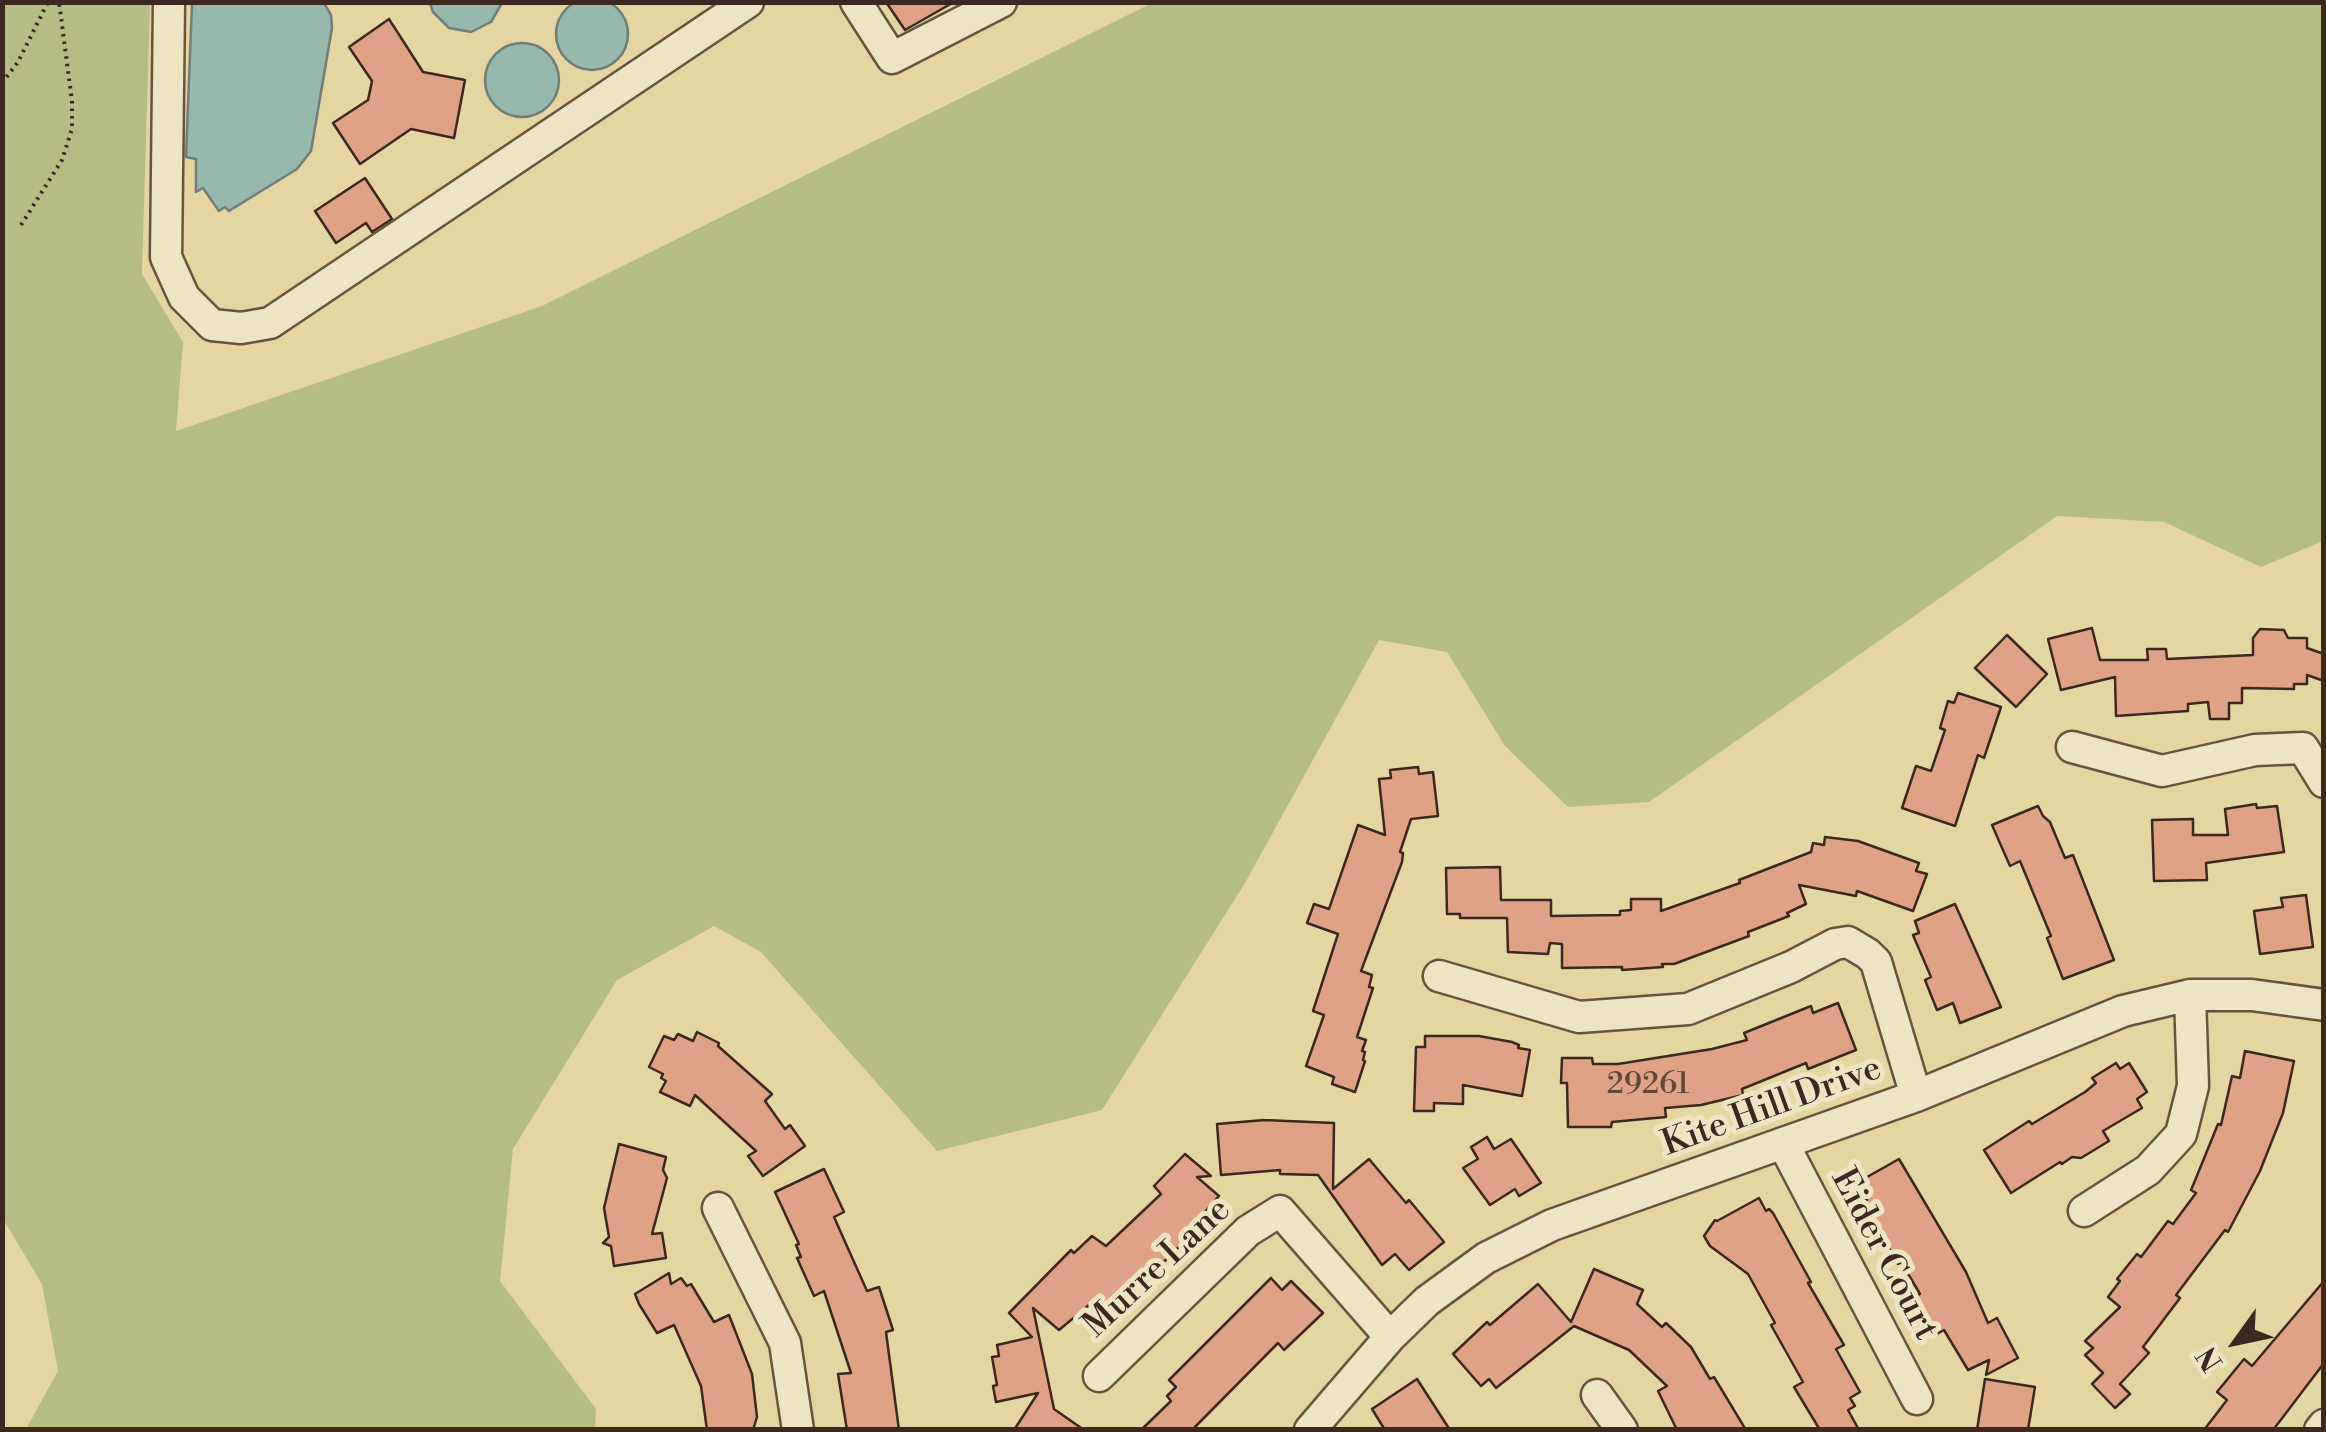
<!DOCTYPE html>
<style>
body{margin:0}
#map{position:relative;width:2326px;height:1432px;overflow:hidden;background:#e5d5a2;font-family:"Libre Bodoni",serif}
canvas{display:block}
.frame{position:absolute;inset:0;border:5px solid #3d2820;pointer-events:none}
.north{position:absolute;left:2186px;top:1292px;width:100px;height:100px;-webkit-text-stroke:8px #eee4c3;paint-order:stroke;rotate:237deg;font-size:28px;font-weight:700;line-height:40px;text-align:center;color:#3d2820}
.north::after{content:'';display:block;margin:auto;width:35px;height:45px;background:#3d2820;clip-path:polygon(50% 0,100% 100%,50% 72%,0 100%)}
</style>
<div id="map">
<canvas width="2326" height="1432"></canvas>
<div class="frame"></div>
<div class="north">N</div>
</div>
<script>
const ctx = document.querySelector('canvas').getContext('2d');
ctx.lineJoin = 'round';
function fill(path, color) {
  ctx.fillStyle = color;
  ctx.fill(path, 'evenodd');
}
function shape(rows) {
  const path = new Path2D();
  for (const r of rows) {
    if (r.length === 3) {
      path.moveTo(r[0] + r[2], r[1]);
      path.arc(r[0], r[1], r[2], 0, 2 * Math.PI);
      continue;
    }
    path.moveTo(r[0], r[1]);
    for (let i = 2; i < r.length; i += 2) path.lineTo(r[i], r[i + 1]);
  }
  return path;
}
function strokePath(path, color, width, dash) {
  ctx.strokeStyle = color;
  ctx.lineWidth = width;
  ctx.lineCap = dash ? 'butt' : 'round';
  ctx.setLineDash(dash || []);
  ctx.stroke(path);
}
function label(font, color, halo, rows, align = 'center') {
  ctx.font = font + ' "Libre Bodoni",serif';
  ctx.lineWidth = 10;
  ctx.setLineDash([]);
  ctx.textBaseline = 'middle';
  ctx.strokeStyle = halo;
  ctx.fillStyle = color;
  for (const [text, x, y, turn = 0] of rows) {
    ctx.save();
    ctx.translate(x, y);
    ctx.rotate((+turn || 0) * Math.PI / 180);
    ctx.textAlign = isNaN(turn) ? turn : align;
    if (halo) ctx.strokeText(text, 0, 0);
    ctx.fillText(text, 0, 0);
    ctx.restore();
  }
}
const green = shape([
 [2,3,150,3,142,274,183,342,176,431,542,306,1152,3,2323,3,2323,541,2261,567,2164,522,2057,516,1649,802,1568,807,1505,746,1447,652,1379,640,1245,883,1102,1110,937,1151,761,952,714,926,617,980,513,1149,500,1281,596,1409,595,1429,26,1429,58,1371,42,1284,2,1217]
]);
const water = shape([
 [592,34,36],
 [192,3,324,3,331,15,332,28,311,151,297,169,229,211,225,207,219,211,203,188,196,192,196,159,186,157,192,3],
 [430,3,430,2,502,3,491,22,471,32,449,28,433,12,430,3],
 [522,80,37]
]);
const building = shape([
 [886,2,954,2,905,30,886,2],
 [389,19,423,72,465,80,454,138,411,129,360,164,333,123,368,100,372,81,349,47,389,19],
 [365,178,392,219,372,232,366,223,336,243,315,211,365,178],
 [2092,628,2100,660,2148,660,2147,649,2166,649,2167,659,2253,655,2253,638,2260,629,2284,630,2288,638,2307,638,2307,648,2324,654,2324,681,2307,675,2307,684,2294,684,2294,689,2242,688,2242,703,2229,703,2229,719,2210,719,2208,702,2188,704,2188,711,2116,716,2115,677,2061,690,2048,639,2092,628],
 [2007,635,2047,674,2016,707,1975,668,2007,635],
 [1958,693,2001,707,1984,758,1978,755,1955,826,1902,808,1916,766,1931,771,1945,730,1940,728,1948,701,1954,703,1958,693],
 [1418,767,1419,774,1433,772,1438,816,1411,819,1400,852,1403,853,1402,862,1361,971,1372,975,1369,987,1373,988,1357,1037,1366,1040,1362,1051,1365,1052,1363,1060,1365,1061,1355,1092,1332,1084,1334,1077,1306,1066,1324,1015,1313,1011,1338,934,1307,923,1314,904,1329,909,1358,825,1385,835,1379,779,1391,778,1390,770,1418,767],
 [2256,804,2257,808,2277,806,2284,852,2206,863,2207,880,2154,881,2152,820,2193,819,2193,835,2228,835,2225,809,2256,804],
 [2038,806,2043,816,2050,822,2065,858,2073,855,2114,960,2063,979,2047,938,2051,936,2020,861,2010,866,1992,825,2038,806],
 [1825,837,1858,841,1919,863,1916,871,1927,874,1913,911,1857,891,1856,896,1799,885,1806,904,1787,913,1789,916,1748,932,1749,936,1674,964,1662,964,1663,967,1622,970,1622,967,1562,968,1562,944,1550,943,1548,954,1508,952,1507,918,1460,918,1460,914,1447,914,1446,868,1500,867,1501,900,1551,900,1551,916,1620,915,1620,911,1631,910,1631,899,1661,899,1661,911,1740,883,1739,880,1811,852,1813,843,1824,845,1825,837],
 [2306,895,2313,947,2260,954,2254,911,2283,907,2281,898,2306,895],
 [1955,904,2001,1007,1960,1023,1953,1003,1937,1010,1925,980,1931,977,1913,935,1919,933,1915,921,1955,904],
 [1838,1003,1856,1050,1808,1069,1806,1063,1742,1089,1743,1095,1701,1105,1665,1108,1666,1117,1612,1122,1611,1127,1568,1127,1567,1083,1561,1083,1562,1058,1592,1058,1593,1064,1618,1064,1712,1049,1747,1040,1744,1033,1811,1006,1813,1013,1838,1003],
 [697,1032,719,1043,718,1046,772,1094,765,1101,785,1129,790,1125,805,1146,763,1176,748,1156,756,1151,695,1095,690,1106,660,1092,666,1081,661,1078,663,1074,649,1067,664,1036,674,1040,678,1034,693,1041,697,1032],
 [1425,1036,1479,1036,1512,1042,1519,1045,1518,1048,1530,1050,1522,1096,1463,1085,1463,1104,1434,1103,1434,1111,1414,1111,1416,1047,1425,1047,1425,1036],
 [2245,1051,2294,1061,2283,1113,2260,1171,2228,1232,2225,1230,2176,1295,2180,1298,2143,1347,2149,1353,2120,1384,2130,1394,2115,1408,2092,1384,2103,1373,2085,1355,2093,1348,2085,1341,2120,1307,2108,1297,2120,1281,2117,1279,2137,1254,2141,1257,2168,1221,2173,1224,2196,1193,2191,1190,2194,1183,2218,1124,2221,1125,2232,1076,2240,1078,2245,1051],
 [2116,1063,2120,1069,2129,1063,2147,1092,2137,1099,2142,1108,2103,1131,2109,1141,2081,1158,2072,1157,2062,1164,2060,1162,2011,1193,1984,1150,2029,1121,2032,1124,2085,1092,2096,1083,2092,1078,2116,1063],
 [1264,1120,1334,1123,1333,1189,1369,1159,1406,1203,1409,1200,1444,1242,1409,1270,1395,1254,1382,1265,1318,1175,1280,1174,1280,1170,1221,1175,1217,1124,1264,1120],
 [1487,1137,1494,1149,1511,1139,1541,1183,1519,1196,1515,1189,1490,1205,1463,1168,1478,1159,1471,1147,1487,1137],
 [619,1144,666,1157,663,1170,667,1178,652,1234,662,1233,666,1258,614,1266,611,1246,603,1243,609,1237,604,1208,619,1144],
 [1185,1154,1211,1176,1197,1177,1219,1196,1185,1234,1188,1238,1124,1301,1120,1296,1105,1311,1095,1300,1059,1330,1033,1308,1054,1409,1084,1430,1014,1430,1038,1393,996,1402,993,1386,997,1385,992,1357,999,1356,997,1345,1032,1337,1009,1313,1071,1250,1074,1253,1092,1236,1106,1246,1161,1194,1154,1186,1185,1154],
 [1899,1159,1966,1272,1988,1323,1997,1318,2018,1358,1986,1375,1989,1360,1968,1370,1944,1330,1935,1335,1915,1296,1920,1294,1901,1262,1898,1264,1864,1201,1867,1200,1866,1191,1860,1181,1899,1159],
 [824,1169,844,1212,834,1217,867,1291,879,1287,893,1330,886,1332,899,1430,847,1430,838,1374,851,1373,824,1291,814,1296,797,1258,801,1257,796,1245,799,1244,775,1192,824,1169],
 [1759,1198,1766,1211,1769,1209,1773,1213,1811,1282,1808,1283,1844,1345,1836,1349,1860,1392,1850,1398,1855,1406,1848,1410,1859,1430,1820,1430,1794,1387,1803,1382,1771,1325,1775,1323,1748,1274,1710,1246,1704,1236,1715,1220,1717,1221,1759,1198],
 [1594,1269,1643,1290,1637,1304,1662,1327,1666,1323,1691,1347,1710,1379,1714,1377,1746,1430,1677,1430,1658,1391,1667,1386,1629,1350,1574,1326,1496,1388,1489,1379,1481,1386,1453,1354,1487,1322,1490,1325,1538,1284,1571,1322,1594,1269],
 [669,1273,671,1284,681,1278,687,1286,691,1284,714,1322,729,1315,752,1374,757,1417,753,1430,707,1430,701,1386,674,1325,657,1333,639,1304,635,1294,669,1273],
 [1271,1278,1282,1290,1291,1281,1323,1313,1284,1350,1278,1343,1192,1430,1141,1430,1171,1401,1167,1396,1176,1387,1169,1380,1271,1278],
 [2324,1281,2324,1363,2283,1417,2273,1430,2204,1430,2227,1400,2217,1392,2244,1359,2252,1366,2324,1281],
 [1417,1379,1450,1430,1385,1430,1372,1409,1417,1379],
 [1985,1379,2035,1387,2028,1430,1977,1430,1985,1379]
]);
const path = shape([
 [2,83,18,62,48,2],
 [21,225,62,160,72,129,72,101,59,2]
]);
const minor = shape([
 [169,2,166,257,184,297,212,325,241,328,270,323,748,2],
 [856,2,892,58,1001,2],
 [2072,747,2162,771,2255,750,2303,748,2324,782],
 [1439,976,1579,1017,1688,1009,1791,967,1835,944,1848,942,1868,954,1876,962,1916,1096],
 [1784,1145,1917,1399],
 [718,1208,785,1343,798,1430],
 [2084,1211,2148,1170,2181,1134,2193,1086,2190,995],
 [1099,1376,1248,1231,1280,1211,1390,1337],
 [1597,1395,1622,1430],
 [1310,1430,1390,1337,1427,1301,1486,1258,1552,1225,1916,1096,2123,1011,2190,995,2252,995,2324,1005],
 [2320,1430,2324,1425]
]);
const numberNames = [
 ["29261",1648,1086]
];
const streetNames = [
 ["Kite Hill Drive",1772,1108,-20],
 ["Eider Court",1883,1255,62],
 ["Murre Lane",1158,1269,-43]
];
fill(green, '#b6bd84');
fill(water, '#97b8ad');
strokePath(water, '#737e75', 2.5);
fill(building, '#dea286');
strokePath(building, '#3d2820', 2.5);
strokePath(minor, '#675340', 35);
strokePath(path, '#3d2820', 4, [2.5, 5]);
strokePath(minor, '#eee4c3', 30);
label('30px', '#65463a', null, numberNames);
label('35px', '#3d2820', '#eee4c3', streetNames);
</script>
